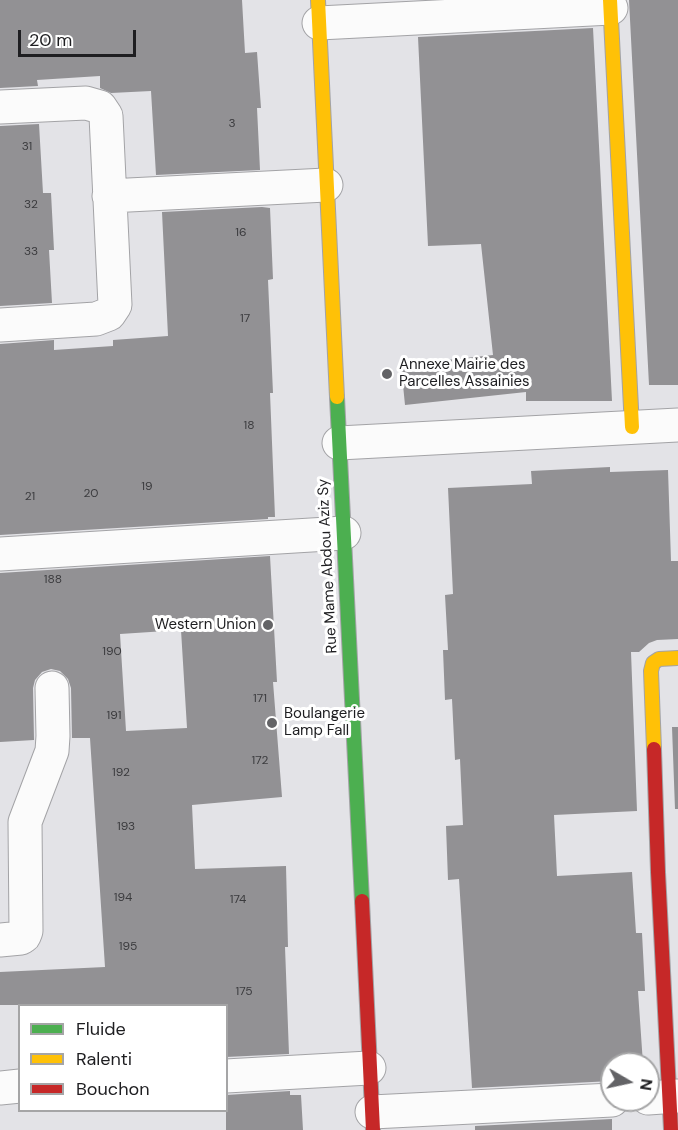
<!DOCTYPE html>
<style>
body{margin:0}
#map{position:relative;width:678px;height:1130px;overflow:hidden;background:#e3e3e7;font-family:"DM Sans",sans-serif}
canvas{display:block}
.legend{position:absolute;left:18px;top:1004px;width:210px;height:108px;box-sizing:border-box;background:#fff;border:2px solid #a5a5a6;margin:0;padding:8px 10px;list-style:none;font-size:18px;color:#1e1e21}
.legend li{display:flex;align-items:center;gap:12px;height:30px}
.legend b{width:30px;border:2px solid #a5a5a6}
.north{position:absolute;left:600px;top:1052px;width:60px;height:60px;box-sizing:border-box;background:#fff;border:2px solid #a5a5a6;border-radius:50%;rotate:99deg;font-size:16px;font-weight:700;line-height:24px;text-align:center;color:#1e1e21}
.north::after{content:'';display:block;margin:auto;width:21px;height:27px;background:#636366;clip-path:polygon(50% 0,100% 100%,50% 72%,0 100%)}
.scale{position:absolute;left:18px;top:30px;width:118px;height:27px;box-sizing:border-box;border:3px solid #1e1e21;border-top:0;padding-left:8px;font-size:18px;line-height:21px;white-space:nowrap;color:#1e1e21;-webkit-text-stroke:4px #fff;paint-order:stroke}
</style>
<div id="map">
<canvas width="678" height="1130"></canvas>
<ul class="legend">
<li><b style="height:8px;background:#4caf50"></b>Fluide</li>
<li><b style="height:8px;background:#ffc107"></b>Ralenti</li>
<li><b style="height:8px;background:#c62828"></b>Bouchon</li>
</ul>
<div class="north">N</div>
<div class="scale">20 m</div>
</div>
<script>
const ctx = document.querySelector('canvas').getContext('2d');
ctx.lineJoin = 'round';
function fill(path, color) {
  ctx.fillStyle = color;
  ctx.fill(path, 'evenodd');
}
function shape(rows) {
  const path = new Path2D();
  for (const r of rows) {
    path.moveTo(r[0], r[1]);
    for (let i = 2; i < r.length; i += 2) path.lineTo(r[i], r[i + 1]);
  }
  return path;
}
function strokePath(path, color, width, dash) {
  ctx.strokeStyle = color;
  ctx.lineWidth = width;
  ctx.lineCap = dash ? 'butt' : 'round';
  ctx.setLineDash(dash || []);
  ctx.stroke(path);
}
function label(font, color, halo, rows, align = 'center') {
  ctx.font = font + ' "DM Sans",sans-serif';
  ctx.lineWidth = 6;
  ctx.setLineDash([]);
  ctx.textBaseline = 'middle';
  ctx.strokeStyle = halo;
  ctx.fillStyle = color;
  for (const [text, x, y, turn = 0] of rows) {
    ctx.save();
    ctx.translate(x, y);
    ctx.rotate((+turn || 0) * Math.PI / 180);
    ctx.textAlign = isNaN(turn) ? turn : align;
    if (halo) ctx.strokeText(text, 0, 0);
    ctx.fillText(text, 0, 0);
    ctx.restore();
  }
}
const building = shape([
 [0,0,242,0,245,53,257,52,261,108,257,108,260,170,156,175,151,91,111,93,100,88,100,76,37,80,38,86,0,88],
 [629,0,678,0,678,385,649,385],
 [593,28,612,401,526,401,526,392,405,405,401,365,493,355,481,244,428,246,418,37],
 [39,124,43,193,51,193,54,250,49,250,52,303,0,306,0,126],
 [262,207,270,208,273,279,268,280,273,393,270,393,275,517,268,517,268,519,0,535,0,344,54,340,54,350,113,346,113,340,168,336,162,212],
 [610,467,610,472,668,470,671,561,678,561,678,639,657,640,649,643,639,652,631,652,637,811,554,815,557,876,632,872,636,933,642,933,645,991,638,991,643,1064,612,1064,612,1081,472,1088,459,879,448,880,446,826,463,825,460,759,455,760,452,699,445,700,443,650,448,650,445,595,453,594,448,488,532,484,531,471],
 [270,556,277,682,273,682,282,797,192,805,195,869,286,866,288,947,285,947,289,1054,226,1057,226,1005,0,1005,0,972,105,967,90,738,72,738,71,688,68,679,60,671,51,669,42,672,35,680,33,688,34,740,0,742,0,573],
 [181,630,187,728,126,731,120,634],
 [672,727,678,727,678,809,675,809],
 [290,1091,290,1095,301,1095,303,1130,226,1130,226,1095],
 [612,1119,612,1130,475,1130,475,1126]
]);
const street = shape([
 [319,23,611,8],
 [0,107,86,103,100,107,106,116,115,305,109,314,96,319,0,325],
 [109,196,326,185],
 [339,443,678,425],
 [0,554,344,533],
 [0,940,21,938,24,936,26,931,25,822,52,751,53,736,52,688],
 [226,1076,369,1068],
 [0,1088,20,1086],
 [648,1098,678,1096],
 [372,1112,612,1100]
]);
const fast = shape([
 [337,397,362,901]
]);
const slow = shape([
 [318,0,337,397],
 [610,0,632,427],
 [654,749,651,671,653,663,659,659,678,658]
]);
const jam = shape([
 [654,749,658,872,671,1130],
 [362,901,373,1130]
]);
const markers = [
 [387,374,6,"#636366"],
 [268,625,6,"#636366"],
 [272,723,6,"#636366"]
];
const numberNames = [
 ["3",232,124],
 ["31",27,147],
 ["32",31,205],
 ["16",241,233],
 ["33",31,252],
 ["17",245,319],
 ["18",249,426],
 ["19",147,487],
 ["20",91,494],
 ["21",30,497],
 ["188",53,580],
 ["190",112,652],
 ["171",260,699],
 ["191",114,716],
 ["172",260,761],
 ["192",121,773],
 ["193",126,827],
 ["194",123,898],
 ["174",238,900],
 ["195",128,947],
 ["175",244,992]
];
const poiNames = [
 ["Annexe Mairie des",399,365],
 ["Parcelles Assainies",399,382],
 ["Western Union",256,625,"right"],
 ["Boulangerie",284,714],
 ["Lamp Fall",284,731]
];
const streetNames = [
 ["Rue Mame Abdou Aziz Sy",328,566,-93]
];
fill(building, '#929194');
strokePath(street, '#a3a3a6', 35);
strokePath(fast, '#a3a3a6', 16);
strokePath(slow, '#a3a3a6', 16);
strokePath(jam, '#a3a3a6', 16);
strokePath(street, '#fbfbfb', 33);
strokePath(fast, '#4caf50', 14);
strokePath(slow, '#ffc107', 14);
strokePath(jam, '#c62828', 14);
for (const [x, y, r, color] of markers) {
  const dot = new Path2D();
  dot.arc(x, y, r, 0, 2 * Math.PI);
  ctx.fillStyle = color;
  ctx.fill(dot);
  strokePath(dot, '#fff', 2);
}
label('12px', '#3b3b3e', null, numberNames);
label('15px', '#1e1e21', '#fff', poiNames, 'left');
label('15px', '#1e1e21', '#fff', streetNames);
</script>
